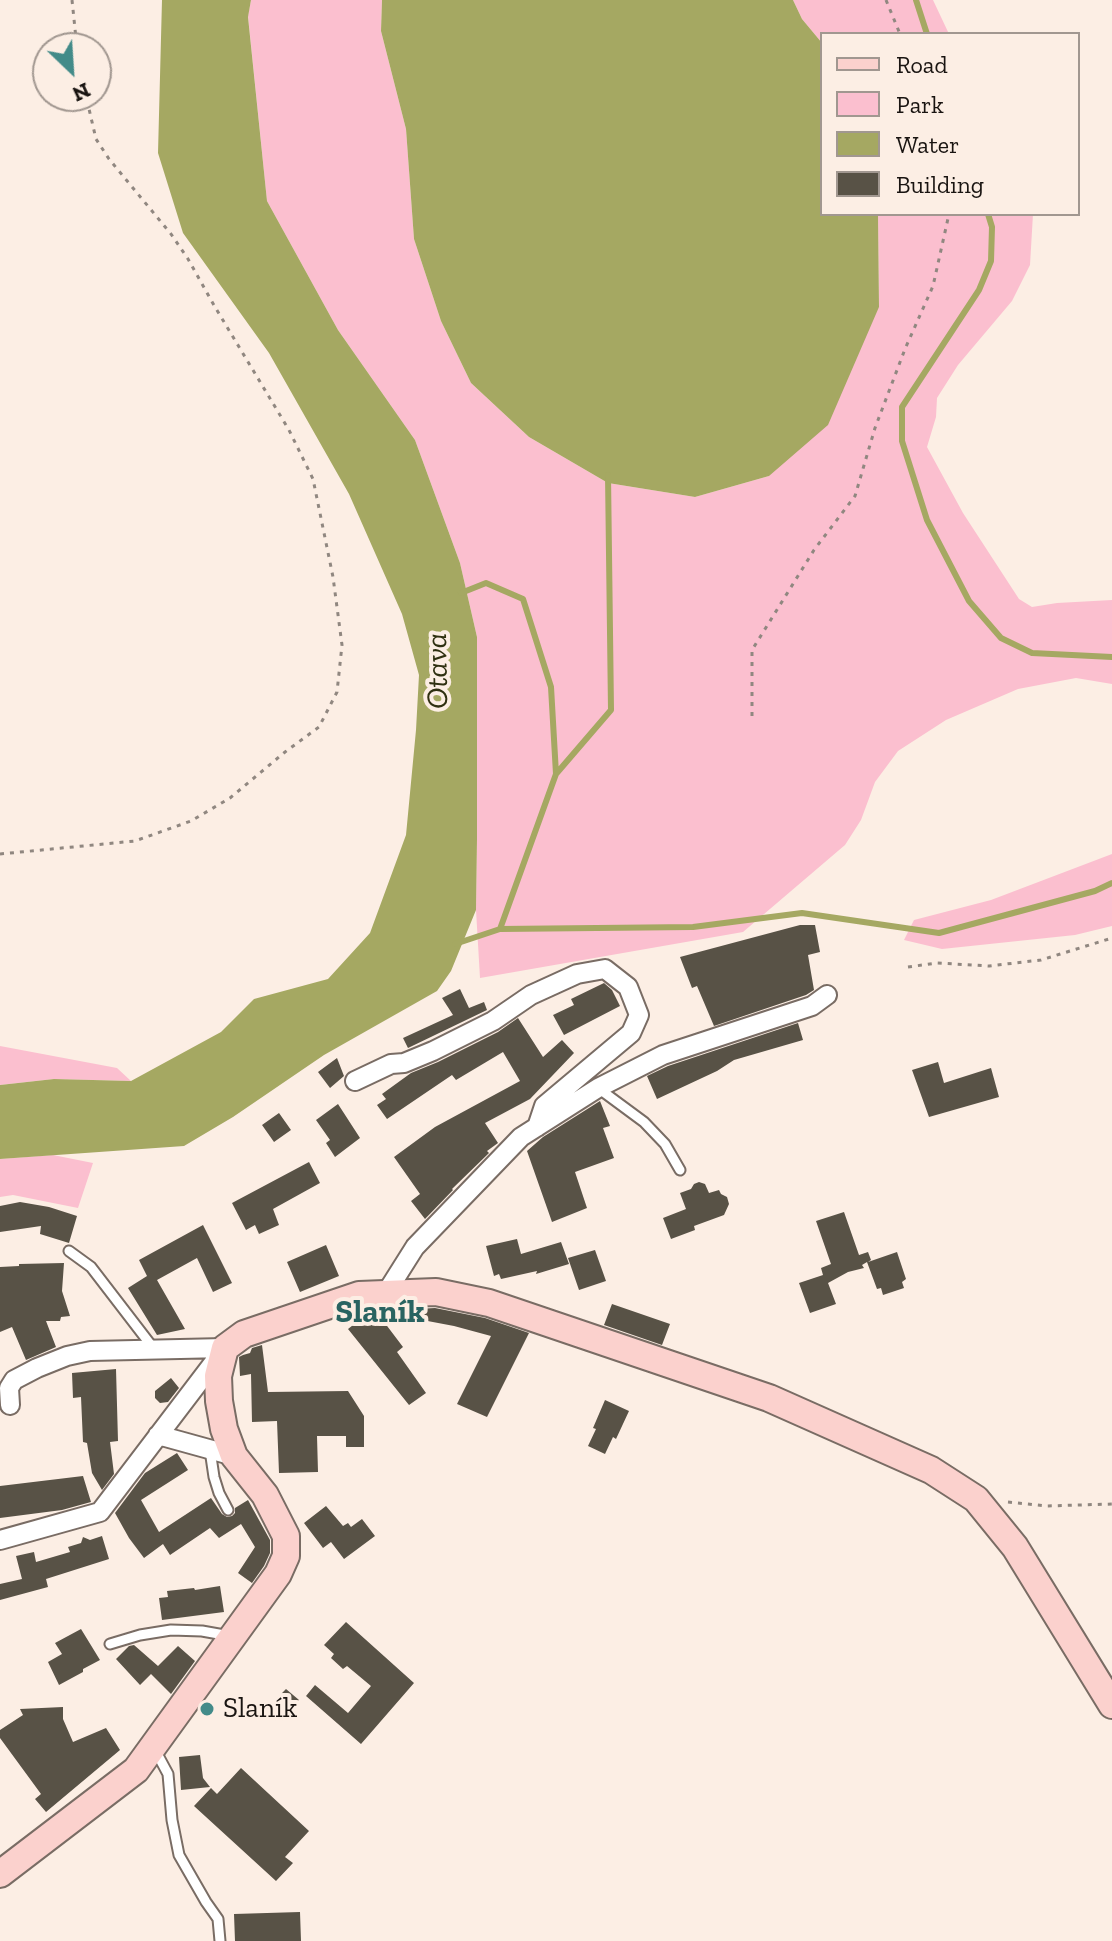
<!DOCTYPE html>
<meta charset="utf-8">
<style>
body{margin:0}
#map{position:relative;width:1112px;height:1941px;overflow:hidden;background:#fceee4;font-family:"Zilla Slab",serif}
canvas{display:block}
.legend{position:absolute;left:820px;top:32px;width:260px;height:184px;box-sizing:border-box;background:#fceee4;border:2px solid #a19790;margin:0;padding:10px 14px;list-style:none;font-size:24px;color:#191411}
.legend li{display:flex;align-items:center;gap:16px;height:40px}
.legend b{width:40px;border:2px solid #a19790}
.north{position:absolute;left:32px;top:32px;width:80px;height:80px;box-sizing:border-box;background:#fceee4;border:2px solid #a19790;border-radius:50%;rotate:155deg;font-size:22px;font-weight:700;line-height:32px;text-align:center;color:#191411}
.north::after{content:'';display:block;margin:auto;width:28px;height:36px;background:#438b89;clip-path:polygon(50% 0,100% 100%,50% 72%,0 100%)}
</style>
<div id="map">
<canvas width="1112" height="1941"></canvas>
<ul class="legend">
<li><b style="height:10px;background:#fbd1cd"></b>Road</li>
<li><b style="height:22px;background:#fbbfcf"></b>Park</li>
<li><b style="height:22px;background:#a5a862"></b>Water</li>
<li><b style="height:22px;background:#585246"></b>Building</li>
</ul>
<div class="north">N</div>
</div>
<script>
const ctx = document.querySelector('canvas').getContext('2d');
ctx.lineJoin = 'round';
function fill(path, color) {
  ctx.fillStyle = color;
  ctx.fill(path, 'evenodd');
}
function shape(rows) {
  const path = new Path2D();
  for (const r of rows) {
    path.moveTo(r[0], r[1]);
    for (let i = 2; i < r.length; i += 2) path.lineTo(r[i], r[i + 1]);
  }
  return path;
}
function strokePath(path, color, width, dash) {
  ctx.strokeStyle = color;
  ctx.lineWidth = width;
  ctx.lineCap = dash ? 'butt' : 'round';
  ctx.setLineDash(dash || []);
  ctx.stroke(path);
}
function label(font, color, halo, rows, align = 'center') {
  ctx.font = font + ' "Zilla Slab",serif';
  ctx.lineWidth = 8;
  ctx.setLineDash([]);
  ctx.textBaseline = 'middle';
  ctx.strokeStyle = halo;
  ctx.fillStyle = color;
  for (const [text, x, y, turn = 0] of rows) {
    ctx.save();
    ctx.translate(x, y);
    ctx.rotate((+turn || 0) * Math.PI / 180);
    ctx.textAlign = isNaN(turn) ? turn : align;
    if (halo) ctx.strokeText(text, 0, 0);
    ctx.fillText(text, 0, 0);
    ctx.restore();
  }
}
const green = shape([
 [251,0,382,0,381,31,406,129,414,239,441,321,471,383,529,437,608,483,695,497,769,476,879,307,878,214,1033,214,1030,265,1012,301,958,365,937,398,936,417,927,447,963,513,1019,599,1032,607,1057,603,1112,600,1112,684,1076,678,1018,689,946,720,898,751,875,782,861,820,845,845,743,932,480,978,476,910,477,839,477,637,460,563,415,440,338,330,267,201,248,16],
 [793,0,933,0,949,34,822,34,822,43,802,19],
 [1112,854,1112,926,1075,935,942,949,904,940,914,920,991,900],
 [0,1046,117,1068,131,1081,54,1079,0,1085],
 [53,1155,93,1163,78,1208,13,1195,0,1197,0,1159]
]);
const water = shape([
 [162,0,251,0,248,17,267,201,338,330,415,440,460,563,477,637,477,839,476,910,451,971,437,991,324,1055,233,1117,184,1146,0,1159,0,1085,54,1079,131,1081,221,1032,254,999,328,979,370,933,406,835,416,730,419,675,402,614,349,494,269,353,183,233,158,153],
 [382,0,793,0,802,19,822,43,822,214,878,214,879,307,828,425,769,476,695,497,608,483,529,437,471,383,441,321,414,239,406,129,381,31]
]);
const stream = shape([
 [916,0,927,34],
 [988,214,992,227,991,261,979,290,902,407,902,441,927,520,969,601,1001,638,1032,653,1112,657],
 [461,593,486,583,523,599,551,687,556,774,500,929],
 [556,774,611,710,608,475],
 [455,944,500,929,693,927,802,913,939,933,1095,891,1112,883]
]);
const building = shape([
 [800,925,815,925,820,952,808,955,814,990,806,995,714,1026,697,986,692,988,680,957],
 [604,983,612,990,620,1006,564,1035,553,1015,574,1005,571,999],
 [460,989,469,1008,484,1002,487,1010,408,1048,403,1038,453,1015,442,998],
 [518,1018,543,1057,562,1040,574,1053,530,1099,485,1123,498,1143,487,1151,489,1153,452,1189,453,1190,425,1219,411,1201,420,1194,394,1157,435,1127,520,1081,503,1052,456,1080,452,1075,387,1119,377,1105,386,1099,382,1094,411,1073,438,1062,498,1032],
 [798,1023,803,1040,734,1060,717,1071,657,1099,647,1076,668,1066],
 [337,1058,344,1076,330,1088,318,1072],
 [938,1062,944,1083,991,1068,999,1097,929,1117,912,1070],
 [600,1101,610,1126,603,1128,614,1158,575,1172,587,1208,552,1222,527,1151,543,1137],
 [338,1104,360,1138,335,1157,326,1143,330,1140,316,1120],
 [279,1113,291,1130,274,1142,262,1125],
 [309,1162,320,1183,273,1209,279,1225,259,1234,255,1225,246,1230,232,1203],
 [699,1182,705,1184,709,1193,719,1190,721,1194,727,1197,729,1204,724,1215,694,1226,695,1230,671,1239,663,1218,686,1209,680,1193,691,1189,694,1184],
 [20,1202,49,1207,77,1216,69,1243,40,1234,41,1226,0,1232,0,1206],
 [844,1212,859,1255,868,1252,871,1260,868,1262,897,1252,906,1279,902,1282,904,1288,883,1295,881,1288,877,1289,867,1262,862,1265,864,1268,848,1272,828,1283,836,1304,810,1313,799,1283,823,1275,821,1268,831,1264,816,1221],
 [203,1225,232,1283,213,1292,197,1258,157,1280,185,1329,157,1335,128,1288,147,1276,139,1260],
 [517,1239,521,1254,561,1242,569,1264,536,1274,537,1271,501,1279,499,1274,494,1276,486,1246],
 [326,1245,339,1276,300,1292,287,1262],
 [595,1250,606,1281,579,1290,568,1258],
 [64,1263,62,1291,70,1316,61,1317,60,1321,46,1321,56,1347,26,1360,12,1327,0,1332,0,1267,19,1266,19,1264],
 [612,1304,670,1324,662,1345,604,1325],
 [435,1308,485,1318,529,1333,487,1417,457,1404,491,1336,454,1326,417,1319,417,1309],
 [375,1310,403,1347,397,1352,426,1393,409,1405,348,1329,371,1311],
 [262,1345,268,1392,348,1391,364,1416,364,1447,346,1447,346,1436,317,1436,318,1472,279,1473,277,1421,252,1422,251,1374,240,1376,239,1357,243,1355,250,1353,252,1348],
 [116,1369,118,1441,110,1442,114,1474,102,1490,92,1473,87,1443,83,1442,81,1397,73,1398,72,1373],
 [171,1378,179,1388,168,1402,160,1403,155,1398,155,1391],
 [605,1400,629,1411,616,1439,613,1437,605,1454,588,1446,596,1429,593,1428],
 [177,1453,188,1470,141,1500,159,1532,211,1498,222,1514,227,1517,232,1516,235,1513,235,1508,248,1500,270,1540,270,1553,264,1566,252,1583,238,1573,255,1547,241,1524,219,1538,210,1528,170,1555,163,1544,144,1558,129,1538,115,1513,145,1473],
 [83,1476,91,1502,62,1510,0,1518,0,1486],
 [326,1506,343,1526,348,1523,351,1527,362,1519,375,1536,344,1559,331,1542,323,1548,304,1523],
 [102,1536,109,1559,46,1579,48,1587,0,1600,0,1584,22,1579,16,1556,34,1552,36,1562,70,1552,68,1547,81,1543,83,1537,90,1540],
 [220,1586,224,1612,162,1620,159,1598,168,1597,167,1591,194,1588,195,1590],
 [346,1622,414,1683,361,1744,306,1696,315,1685,348,1713,371,1686,347,1666,343,1669,331,1658,334,1654,324,1645],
 [81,1629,100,1660,83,1669,83,1672,59,1685,48,1662,62,1654,55,1643],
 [134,1645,158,1666,178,1646,195,1661,171,1694,151,1674,140,1685,116,1659,129,1646],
 [286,1689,299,1700,284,1716,271,1704],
 [63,1707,63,1719,73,1742,106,1728,120,1750,46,1812,35,1799,41,1794,0,1738,0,1730,23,1715,20,1709],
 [200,1755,203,1778,210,1787,181,1790,179,1757],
 [241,1768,309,1831,285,1857,293,1863,276,1881,194,1806,211,1788,217,1794],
 [300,1912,301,1941,235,1941,234,1914]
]);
const path = shape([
 [72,0,77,48],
 [886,0,900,34],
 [752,716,752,650,814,550,855,496,875,428,905,349,933,286,949,214],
 [0,854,135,841,191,821,230,798,285,752,319,727,337,692,342,645,333,577,313,479,289,430,215,307,188,259,171,234,109,159,96,139,86,96],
 [908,967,937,963,989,966,1041,960,1112,938],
 [1008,1502,1047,1506,1112,1504]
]);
const lane = shape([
 [598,1088,644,1122,665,1144,680,1170],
 [69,1251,91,1267,154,1349],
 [210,1450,214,1477,219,1493,228,1510],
 [110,1644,140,1635,171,1630,202,1631,230,1636],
 [154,1748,168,1774,172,1820,179,1855,206,1902,218,1919,220,1941]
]);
const street = shape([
 [355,1081,391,1064,404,1063,433,1051,493,1021,531,995,577,974,605,969,628,987,639,1015,631,1033,544,1106,537,1127],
 [386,1293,415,1247,521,1137,598,1088,663,1055,812,1006,827,995],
 [10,1405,9,1388,14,1380,37,1368,67,1356,90,1351,225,1348],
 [158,1435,234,1456],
 [0,1540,100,1512,221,1353]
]);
const secondary = shape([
 [0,1874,136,1770,278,1574,286,1556,286,1536,265,1495,234,1456,224,1429,219,1401,218,1376,225,1348,244,1334,359,1295,436,1292,489,1303,769,1398,931,1470,976,1499,1015,1547,1112,1705]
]);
const markers = [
 [207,1709,8,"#438b89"]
];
const poiNames = [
 ["Slaník",223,1709]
];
const waterNames = [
 ["Otava",438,671,-91]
];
const quarterNames = [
 ["Slaník",380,1313]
];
fill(green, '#fbbfcf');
fill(water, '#a5a862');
strokePath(stream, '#a5a862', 6);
fill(building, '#585246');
strokePath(lane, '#796c64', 13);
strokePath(street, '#796c64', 22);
strokePath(secondary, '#796c64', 30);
strokePath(path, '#908780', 3, [4, 6]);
strokePath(lane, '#fff', 9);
strokePath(street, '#fff', 18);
strokePath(secondary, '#fbd1cd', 26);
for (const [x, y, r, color] of markers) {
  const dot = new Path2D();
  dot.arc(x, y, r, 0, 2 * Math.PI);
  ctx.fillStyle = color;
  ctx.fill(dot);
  strokePath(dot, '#fceee4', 3);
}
label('28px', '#191411', '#fceee4', poiNames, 'left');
label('italic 30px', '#2f3011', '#fceee4', waterNames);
label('bold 32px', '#296361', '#fceee4', quarterNames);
</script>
